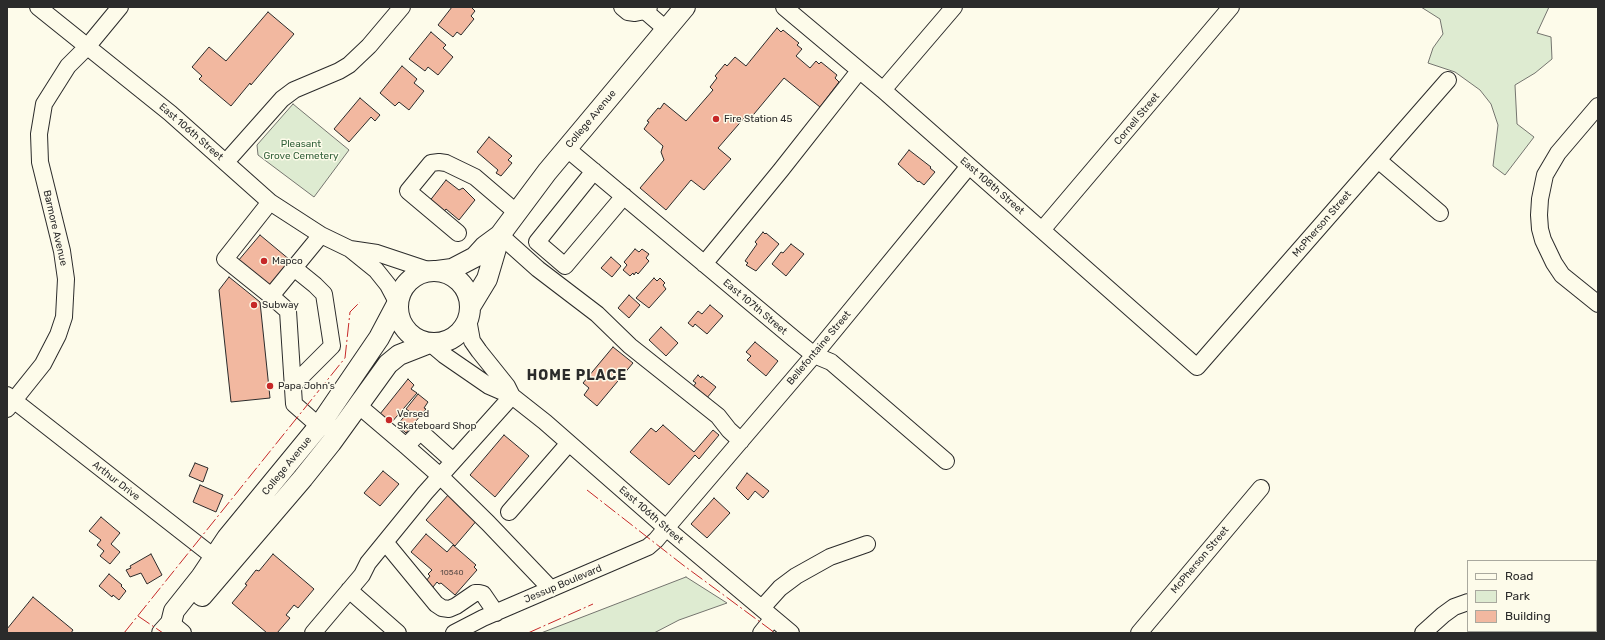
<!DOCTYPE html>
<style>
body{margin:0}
#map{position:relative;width:1605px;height:640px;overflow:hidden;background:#fdfbea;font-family:Rubik,sans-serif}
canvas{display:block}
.frame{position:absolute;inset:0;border:8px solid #2b2b2b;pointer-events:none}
.legend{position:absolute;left:1467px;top:560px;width:130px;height:72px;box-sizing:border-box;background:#fdfbea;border:1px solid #a9a89e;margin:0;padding:5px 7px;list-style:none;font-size:12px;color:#2b2b2b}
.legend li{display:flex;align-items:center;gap:8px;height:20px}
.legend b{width:20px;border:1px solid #a9a89e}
</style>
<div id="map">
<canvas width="1605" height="640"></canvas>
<div class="frame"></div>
<ul class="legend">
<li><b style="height:5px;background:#fdfbea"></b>Road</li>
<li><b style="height:11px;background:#deebd1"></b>Park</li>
<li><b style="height:11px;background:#f2b8a0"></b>Building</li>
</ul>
</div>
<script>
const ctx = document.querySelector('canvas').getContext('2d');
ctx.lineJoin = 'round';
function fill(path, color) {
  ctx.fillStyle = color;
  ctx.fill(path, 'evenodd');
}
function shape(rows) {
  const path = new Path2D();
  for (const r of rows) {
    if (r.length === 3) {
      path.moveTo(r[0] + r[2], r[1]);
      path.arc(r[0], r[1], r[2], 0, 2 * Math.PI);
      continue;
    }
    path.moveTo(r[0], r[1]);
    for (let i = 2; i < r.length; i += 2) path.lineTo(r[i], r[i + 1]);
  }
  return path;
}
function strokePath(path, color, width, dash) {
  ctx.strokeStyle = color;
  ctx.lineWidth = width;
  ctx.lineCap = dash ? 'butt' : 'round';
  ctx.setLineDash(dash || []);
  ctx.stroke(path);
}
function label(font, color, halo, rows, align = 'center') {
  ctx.font = font + ' Rubik,sans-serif';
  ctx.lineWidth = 3;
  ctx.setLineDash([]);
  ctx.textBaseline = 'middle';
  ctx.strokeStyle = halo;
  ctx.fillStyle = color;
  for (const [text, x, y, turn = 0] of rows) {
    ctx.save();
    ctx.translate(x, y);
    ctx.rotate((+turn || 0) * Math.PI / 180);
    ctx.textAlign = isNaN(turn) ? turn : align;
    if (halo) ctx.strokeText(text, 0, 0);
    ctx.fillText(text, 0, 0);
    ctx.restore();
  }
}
const green = shape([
 [1421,7,1549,7,1537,33,1551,37,1552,59,1535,73,1515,85,1517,124,1534,137,1505,175,1493,166,1498,125,1491,104,1480,90,1455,72,1428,63,1433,48,1443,34,1440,19,1421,7],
 [293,104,349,150,314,197,258,155,257,145,293,104],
 [686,577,727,603,679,620,654,633,541,633,686,577]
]);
const building = shape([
 [452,7,471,7,475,11,471,16,474,19,461,35,457,32,453,37,438,25,452,7],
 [268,12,294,34,251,85,250,83,231,106,199,79,202,76,192,67,209,47,226,61,268,12],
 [777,28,781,32,783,30,799,43,797,45,802,49,796,56,810,68,816,61,819,64,821,62,837,75,835,78,839,82,820,107,784,78,749,120,745,117,718,148,731,159,704,190,691,180,666,210,640,188,664,160,661,152,663,146,644,129,649,122,647,121,658,108,660,109,664,103,686,121,713,90,710,87,717,78,715,76,725,64,727,66,735,57,746,66,777,28],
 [431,32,446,45,443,48,453,57,438,75,428,67,425,71,409,59,431,32],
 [402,66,417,79,414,83,424,91,409,110,399,102,395,106,380,93,402,66],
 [360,98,380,115,375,121,371,117,349,142,334,129,360,98],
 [489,137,512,156,508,160,512,163,501,176,496,173,498,170,477,152,489,137],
 [909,150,931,167,930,168,935,172,924,185,919,181,918,182,898,164,909,150],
 [446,180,459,190,463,188,475,200,459,220,446,209,439,218,425,207,446,180],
 [763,232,765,234,766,233,779,244,756,271,746,265,748,263,745,261,757,244,755,242,763,232],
 [260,235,290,260,269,286,238,261,260,235],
 [791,244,804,254,786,276,772,264,781,252,783,253,791,244],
 [635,249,639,252,642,249,649,254,646,258,649,261,638,274,636,272,634,275,633,273,630,276,623,270,627,265,624,262,635,249],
 [611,257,621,266,612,277,601,268,611,257],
 [229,277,260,302,270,398,231,402,219,290,229,277],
 [654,278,657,281,660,278,665,283,663,285,666,289,649,308,636,298,654,278],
 [629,295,640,305,629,318,618,308,629,295],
 [710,305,723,316,707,334,695,324,693,327,688,323,698,311,702,314,710,305],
 [661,327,678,343,666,356,649,340,661,327],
 [755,342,778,361,766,376,747,360,751,356,746,352,755,342],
 [613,347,633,363,597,406,584,395,589,388,583,383,613,347],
 [698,375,701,378,702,376,716,387,706,399,692,388,696,383,693,381,698,375],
 [408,379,414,385,411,389,417,393,391,423,380,414,408,379],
 [418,394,428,402,424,408,426,409,406,433,397,425,409,411,406,409,418,394],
 [663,425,694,452,713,430,719,435,699,459,695,455,669,485,630,452,651,428,656,432,663,425],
 [504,435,529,456,495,497,470,475,504,435],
 [195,463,208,468,203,482,189,476,195,463],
 [383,471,399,484,380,506,364,493,383,471],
 [747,473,769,491,763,498,755,491,748,500,736,488,747,473],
 [200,485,223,495,216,512,193,502,200,485],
 [449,494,478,519,455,546,426,520,449,494],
 [714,498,730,513,707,538,691,524,714,498],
 [101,517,120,533,111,544,120,552,110,564,100,556,104,551,97,545,101,540,89,531,101,517],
 [426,534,447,552,453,545,476,565,474,567,477,570,455,595,441,583,439,584,437,582,433,587,426,581,430,576,428,574,432,570,411,552,426,534],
 [151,554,162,575,147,584,141,573,130,577,126,570,131,568,130,566,151,554],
 [273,554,314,589,298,608,294,605,286,615,290,618,277,633,267,633,232,603,247,585,245,584,256,570,259,571,273,554],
 [109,574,122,585,121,586,126,591,119,600,113,595,112,597,99,586,109,574],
 [33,597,73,630,71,633,7,633,7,629,33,597]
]);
const minor = shape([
 [38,7,170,113,270,202,321,235,350,249,376,270,388,285,397,302],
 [622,7,628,12,635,13,645,11,649,7],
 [784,7,883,90,1197,367,1448,80],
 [645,11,667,30],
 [883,90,954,7],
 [1598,106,1558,153,1545,175,1540,199,1539,215,1540,229,1543,240,1554,263,1562,275,1598,304],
 [566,148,793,338,814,355,831,362,946,461],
 [1378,160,1440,213],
 [226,162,282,99,294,90,339,71,349,65,369,46,402,7],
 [594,171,537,242,565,266,624,196],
 [270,202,225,259,271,296],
 [1042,230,1231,7],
 [458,233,408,191,431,163,439,162,446,163,475,177,516,212],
 [500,235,538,269,597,314,630,346,718,416,729,430,741,441],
 [350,249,377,253,431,271],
 [704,264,781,170,859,71],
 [468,319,472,341,479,351,507,386,512,396],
 [431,344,444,355,489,386,512,396,545,422,666,528,791,633],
 [293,385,332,346,324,294,315,285,294,268],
 [7,395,223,564],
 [359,406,406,446,440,476,488,523,551,589],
 [7,409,43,364,58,335,64,317,66,279,62,251,40,162,39,134,44,104,68,66,87,47,120,7],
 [319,426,294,404,288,311,271,296,321,235],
 [406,446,418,434,423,434,453,461],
 [509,512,569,443],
 [385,542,436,604,442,608,449,609,456,606,475,593,479,593,483,594,496,613],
 [349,590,398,633],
 [762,608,780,588,796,576,830,557,867,544],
 [171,623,183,633],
 [1576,631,1578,633],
 [313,633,362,575,368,563,425,493,512,396],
 [454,633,483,618,648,547,656,540,814,355,969,166],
 [761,633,773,618],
 [1139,633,1261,488],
 [1423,633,1443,615,1454,607,1468,602]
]);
const major = shape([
 [434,307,36],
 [437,271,452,269,475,257,485,246,500,235],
 [470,307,487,279,500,235,547,172,685,7],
 [202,596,303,478,331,443,388,364,399,355,427,344],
 [162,633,171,623,174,611,201,577,227,538,319,426,379,338,397,304]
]);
const power = shape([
 [587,490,683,565,775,633],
 [138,616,163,633],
 [124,633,345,358,350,312,360,302],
 [528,633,593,604]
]);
const markers = [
 [716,119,4,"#c62828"],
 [264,261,4,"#c62828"],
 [254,305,4,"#c62828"],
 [270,386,4,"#c62828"],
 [389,420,4,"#c62828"]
];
const numberNames = [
 ["10540",452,573]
];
const streetNames = [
 ["College Avenue",591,119,-50],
 ["Cornell Street",1137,119,-50],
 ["East 106th Street",191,132,41],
 ["East 108th Street",992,186,41],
 ["McPherson Street",1322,224,-49],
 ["Barmore Avenue",55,228,77],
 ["East 107th Street",755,307,40],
 ["Bellefontaine Street",819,348,-50],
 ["College Avenue",287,466,-51],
 ["Arthur Drive",116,481,38],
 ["East 106th Street",651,515,41],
 ["McPherson Street",1200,560,-50],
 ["Jessup Boulevard",563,584,-23]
];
const poiNames = [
 ["Fire Station 45",724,119],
 ["Mapco",272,261],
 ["Subway",262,305],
 ["Papa John's",278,386],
 ["Versed",397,414],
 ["Skateboard Shop",397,426]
];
const parkNames = [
 ["Pleasant",301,144],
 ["Grove Cemetery",301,156]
];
const districtNames = [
 ["HOME PLACE",577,376]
];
fill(green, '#deebd1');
strokePath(green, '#74746e', 1);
fill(building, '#f2b8a0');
strokePath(building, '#2b2b2b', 1);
strokePath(minor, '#2b2b2b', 18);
strokePath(major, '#2b2b2b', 22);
strokePath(minor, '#fdfbea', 16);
strokePath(major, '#fdfbea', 20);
strokePath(power, '#c62828', 1, [14, 3, 2, 3]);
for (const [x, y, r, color] of markers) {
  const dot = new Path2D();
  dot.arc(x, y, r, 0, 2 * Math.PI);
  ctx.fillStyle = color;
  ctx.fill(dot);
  strokePath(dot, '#fdfbea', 1.5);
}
label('8px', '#5d4e48', null, numberNames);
label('10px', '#2b2b2b', '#fdfbea', streetNames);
label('10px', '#2b2b2b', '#fdfbea', poiNames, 'left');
label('10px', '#34623c', '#fdfbea', parkNames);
ctx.letterSpacing = '1px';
label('bold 14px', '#2b2b2b', '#fdfbea', districtNames);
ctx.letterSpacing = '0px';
</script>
